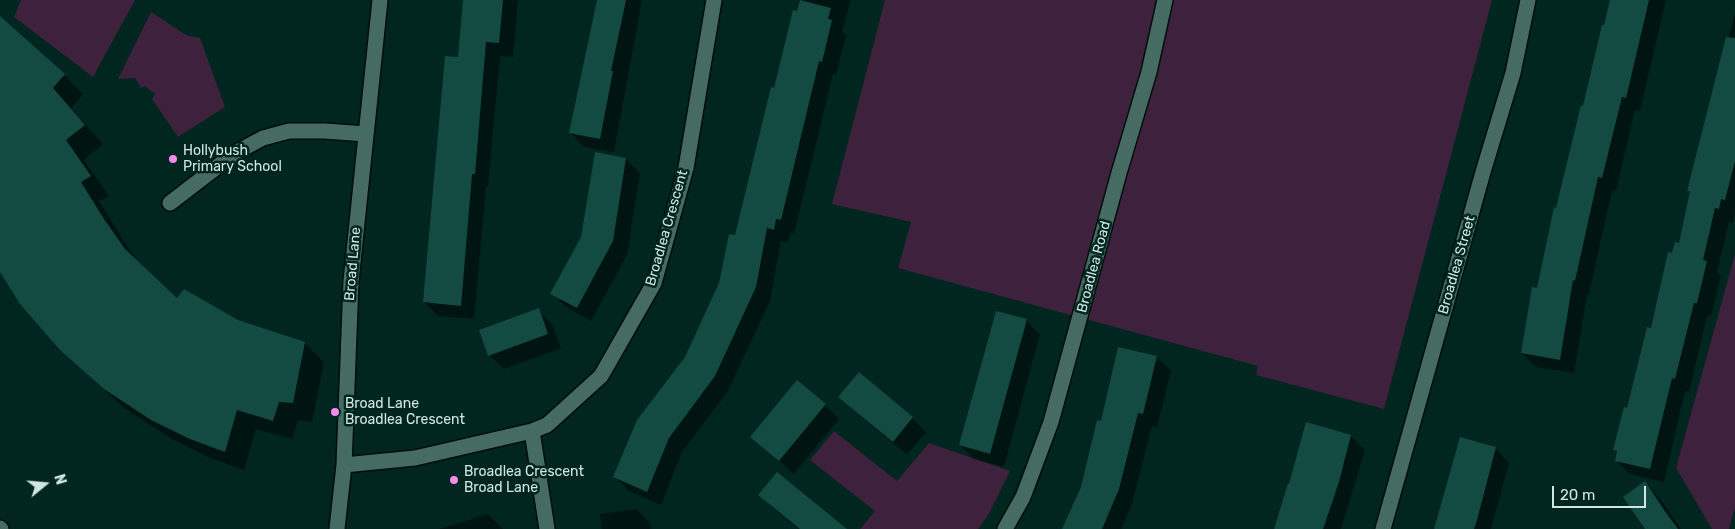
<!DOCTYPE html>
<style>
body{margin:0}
#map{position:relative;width:1735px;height:529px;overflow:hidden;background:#012620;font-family:Rubik,sans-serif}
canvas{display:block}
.north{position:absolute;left:20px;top:459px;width:50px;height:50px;-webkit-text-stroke:4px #012620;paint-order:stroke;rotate:73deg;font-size:14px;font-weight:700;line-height:20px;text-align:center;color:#d2e6e1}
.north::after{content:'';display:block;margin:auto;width:18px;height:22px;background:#d2e6e1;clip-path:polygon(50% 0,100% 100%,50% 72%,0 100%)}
.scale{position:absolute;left:1552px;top:486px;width:94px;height:22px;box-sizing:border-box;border:2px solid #d2e6e1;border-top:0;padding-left:6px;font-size:15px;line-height:18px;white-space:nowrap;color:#d2e6e1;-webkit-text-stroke:4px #012620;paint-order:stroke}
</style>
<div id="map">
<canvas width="1735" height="529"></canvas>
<div class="north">N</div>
<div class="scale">20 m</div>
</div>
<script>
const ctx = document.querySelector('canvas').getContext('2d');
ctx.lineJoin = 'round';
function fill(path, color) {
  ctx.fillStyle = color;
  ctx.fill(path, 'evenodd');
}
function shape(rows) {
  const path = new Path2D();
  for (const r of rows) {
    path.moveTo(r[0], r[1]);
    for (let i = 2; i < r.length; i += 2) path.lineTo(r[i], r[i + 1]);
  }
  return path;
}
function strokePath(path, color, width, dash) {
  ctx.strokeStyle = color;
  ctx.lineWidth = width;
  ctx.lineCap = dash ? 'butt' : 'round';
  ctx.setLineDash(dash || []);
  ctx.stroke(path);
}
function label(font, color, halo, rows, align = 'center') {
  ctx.font = font + ' Rubik,sans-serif';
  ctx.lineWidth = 5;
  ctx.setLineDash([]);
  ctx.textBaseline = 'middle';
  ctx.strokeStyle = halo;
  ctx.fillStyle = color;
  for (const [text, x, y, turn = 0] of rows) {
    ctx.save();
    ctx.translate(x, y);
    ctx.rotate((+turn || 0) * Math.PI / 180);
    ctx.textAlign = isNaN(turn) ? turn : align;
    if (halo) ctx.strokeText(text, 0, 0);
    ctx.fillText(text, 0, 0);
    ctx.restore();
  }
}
const green = shape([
 [21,0,135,0,93,77,14,17],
 [885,0,1492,0,1384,409,1256,375,1258,366,898,268,911,222,832,204],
 [151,12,186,35,200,38,225,107,178,137,152,99,155,94,145,86,141,88,135,78,118,79],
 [1735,254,1735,508,1729,529,1712,529,1676,468],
 [834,431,897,481,929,443,1010,471,989,514,978,529,860,529,875,511,810,460]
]);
const shadow = shape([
 [465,0,518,0,513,57,500,56,488,187,486,187,474,319,438,316,424,302,459,58],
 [598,0,642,0,614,152,584,147,570,132],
 [801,0,851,0,842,32,846,35,836,75,833,74,794,234,790,233,788,243,781,241,770,301,728,391,682,452,661,505,629,491,615,477,686,357,721,283,736,237,775,89],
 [1611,0,1666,0,1640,111,1635,110,1616,191,1612,190,1589,294,1587,294,1574,373,1536,367,1522,353],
 [1735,13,1735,212,1733,223,1729,222,1717,272,1721,276,1711,316,1707,316,1689,392,1685,391,1664,482,1630,474,1616,460,1618,453,1615,449,1673,254,1680,244,1691,193,1688,190],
 [0,19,64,75,83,94,71,108,103,144,84,160,109,196,99,201,123,240,141,266,178,300,237,321,305,343,324,362,312,422,298,420,292,439,256,429,244,470,210,458,172,439,124,408,61,349,0,270],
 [626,159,640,173,627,255,591,321,566,307,552,293],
 [538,310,552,324,561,348,504,369,489,355],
 [1026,320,1040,334,1004,467,974,459,960,445],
 [1157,357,1171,371,1157,427,1152,426,1132,504,1121,529,1063,529,1082,487,1102,423],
 [859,373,912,418,926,432,907,455,854,410,840,397],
 [825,405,839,419,794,474,752,437],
 [1307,424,1351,436,1365,450,1341,529,1275,529,1290,485],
 [1495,448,1509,463,1491,529,1436,529],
 [1645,483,1659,497,1681,529,1647,529],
 [760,495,843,529,799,529,774,509],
 [636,509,650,523,651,529,602,529,600,514],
 [488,514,503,529,439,529]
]);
const building = shape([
 [463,0,503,0,499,43,486,42,475,174,472,174,461,306,423,302,445,56,458,57],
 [597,0,626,0,611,71,613,71,600,139,569,133],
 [800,0,831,8,828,19,832,20,822,62,819,61,781,220,776,219,774,230,767,228,756,287,715,376,669,438,647,492,613,477,637,420,685,357,719,283,729,234,735,235,771,87,774,88,793,10,797,11],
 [1610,0,1649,0,1626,98,1622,97,1602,178,1598,177,1575,281,1573,280,1560,360,1521,353,1532,287,1537,288,1554,207,1556,208,1581,105,1583,106,1602,25,1604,25],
 [0,16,65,74,53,88,85,125,66,140,91,176,81,182,104,219,125,249,177,298,184,289,238,320,305,342,293,403,279,402,273,421,237,410,225,452,190,439,151,420,104,389,60,350,20,304,0,272],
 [1726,37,1735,38,1735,161,1725,200,1721,199,1719,209,1715,208,1703,260,1707,261,1697,303,1694,303,1675,379,1672,378,1650,469,1615,461,1617,451,1613,450,1624,407,1627,408,1647,327,1651,328,1668,252,1672,253,1675,242,1679,243,1690,191,1687,191],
 [595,152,626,158,613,241,577,308,550,294,581,237],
 [539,308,548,334,488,356,479,330],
 [996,311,1027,319,990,454,959,445],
 [1118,347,1157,356,1143,414,1138,413,1119,489,1102,529,1062,529,1081,487,1097,420,1101,421],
 [859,372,913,417,893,442,838,397],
 [797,380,826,404,779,461,750,437],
 [1306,422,1351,435,1339,482,1323,529,1274,529,1288,483,1289,484],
 [1460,437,1496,447,1477,520,1474,529,1434,529],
 [777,472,804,494,847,529,800,529,758,495],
 [1645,481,1664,510,1678,529,1645,529,1623,497]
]);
const minor = shape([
 [170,203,235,153,263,138,289,131,325,131,366,134],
 [532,431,547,529],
 [344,465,415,458,532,431,547,425,601,376,654,283,686,168,714,0],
 [0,528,1,529],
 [337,529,344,465,351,281,380,0],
 [1005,529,1023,497,1051,422,1119,173,1149,72,1165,0],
 [1383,529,1483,172,1513,73,1528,0]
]);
const markers = [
 [173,159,5,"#f589ef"],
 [335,412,5,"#f589ef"],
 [454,480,5,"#f589ef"]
];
const poiNames = [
 ["Hollybush",183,151],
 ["Primary School",183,167],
 ["Broad Lane",345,404],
 ["Broadlea Crescent",345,420],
 ["Broadlea Crescent",464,472],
 ["Broad Lane",464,488]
];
const streetNames = [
 ["Broadlea Crescent",667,228,-74],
 ["Broad Lane",353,264,-85],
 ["Broadlea Street",1457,265,-74],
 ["Broadlea Road",1094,267,-75]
];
fill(green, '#3e223d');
fill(shadow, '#0007');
fill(building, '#134a41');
strokePath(minor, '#000e0a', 18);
strokePath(minor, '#466b63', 15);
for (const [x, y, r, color] of markers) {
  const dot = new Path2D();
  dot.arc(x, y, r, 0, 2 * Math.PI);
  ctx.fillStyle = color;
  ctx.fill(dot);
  strokePath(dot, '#012620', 2);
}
label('14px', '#d2e6e1', '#012620', poiNames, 'left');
label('14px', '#d2e6e1', '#012620', streetNames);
</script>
